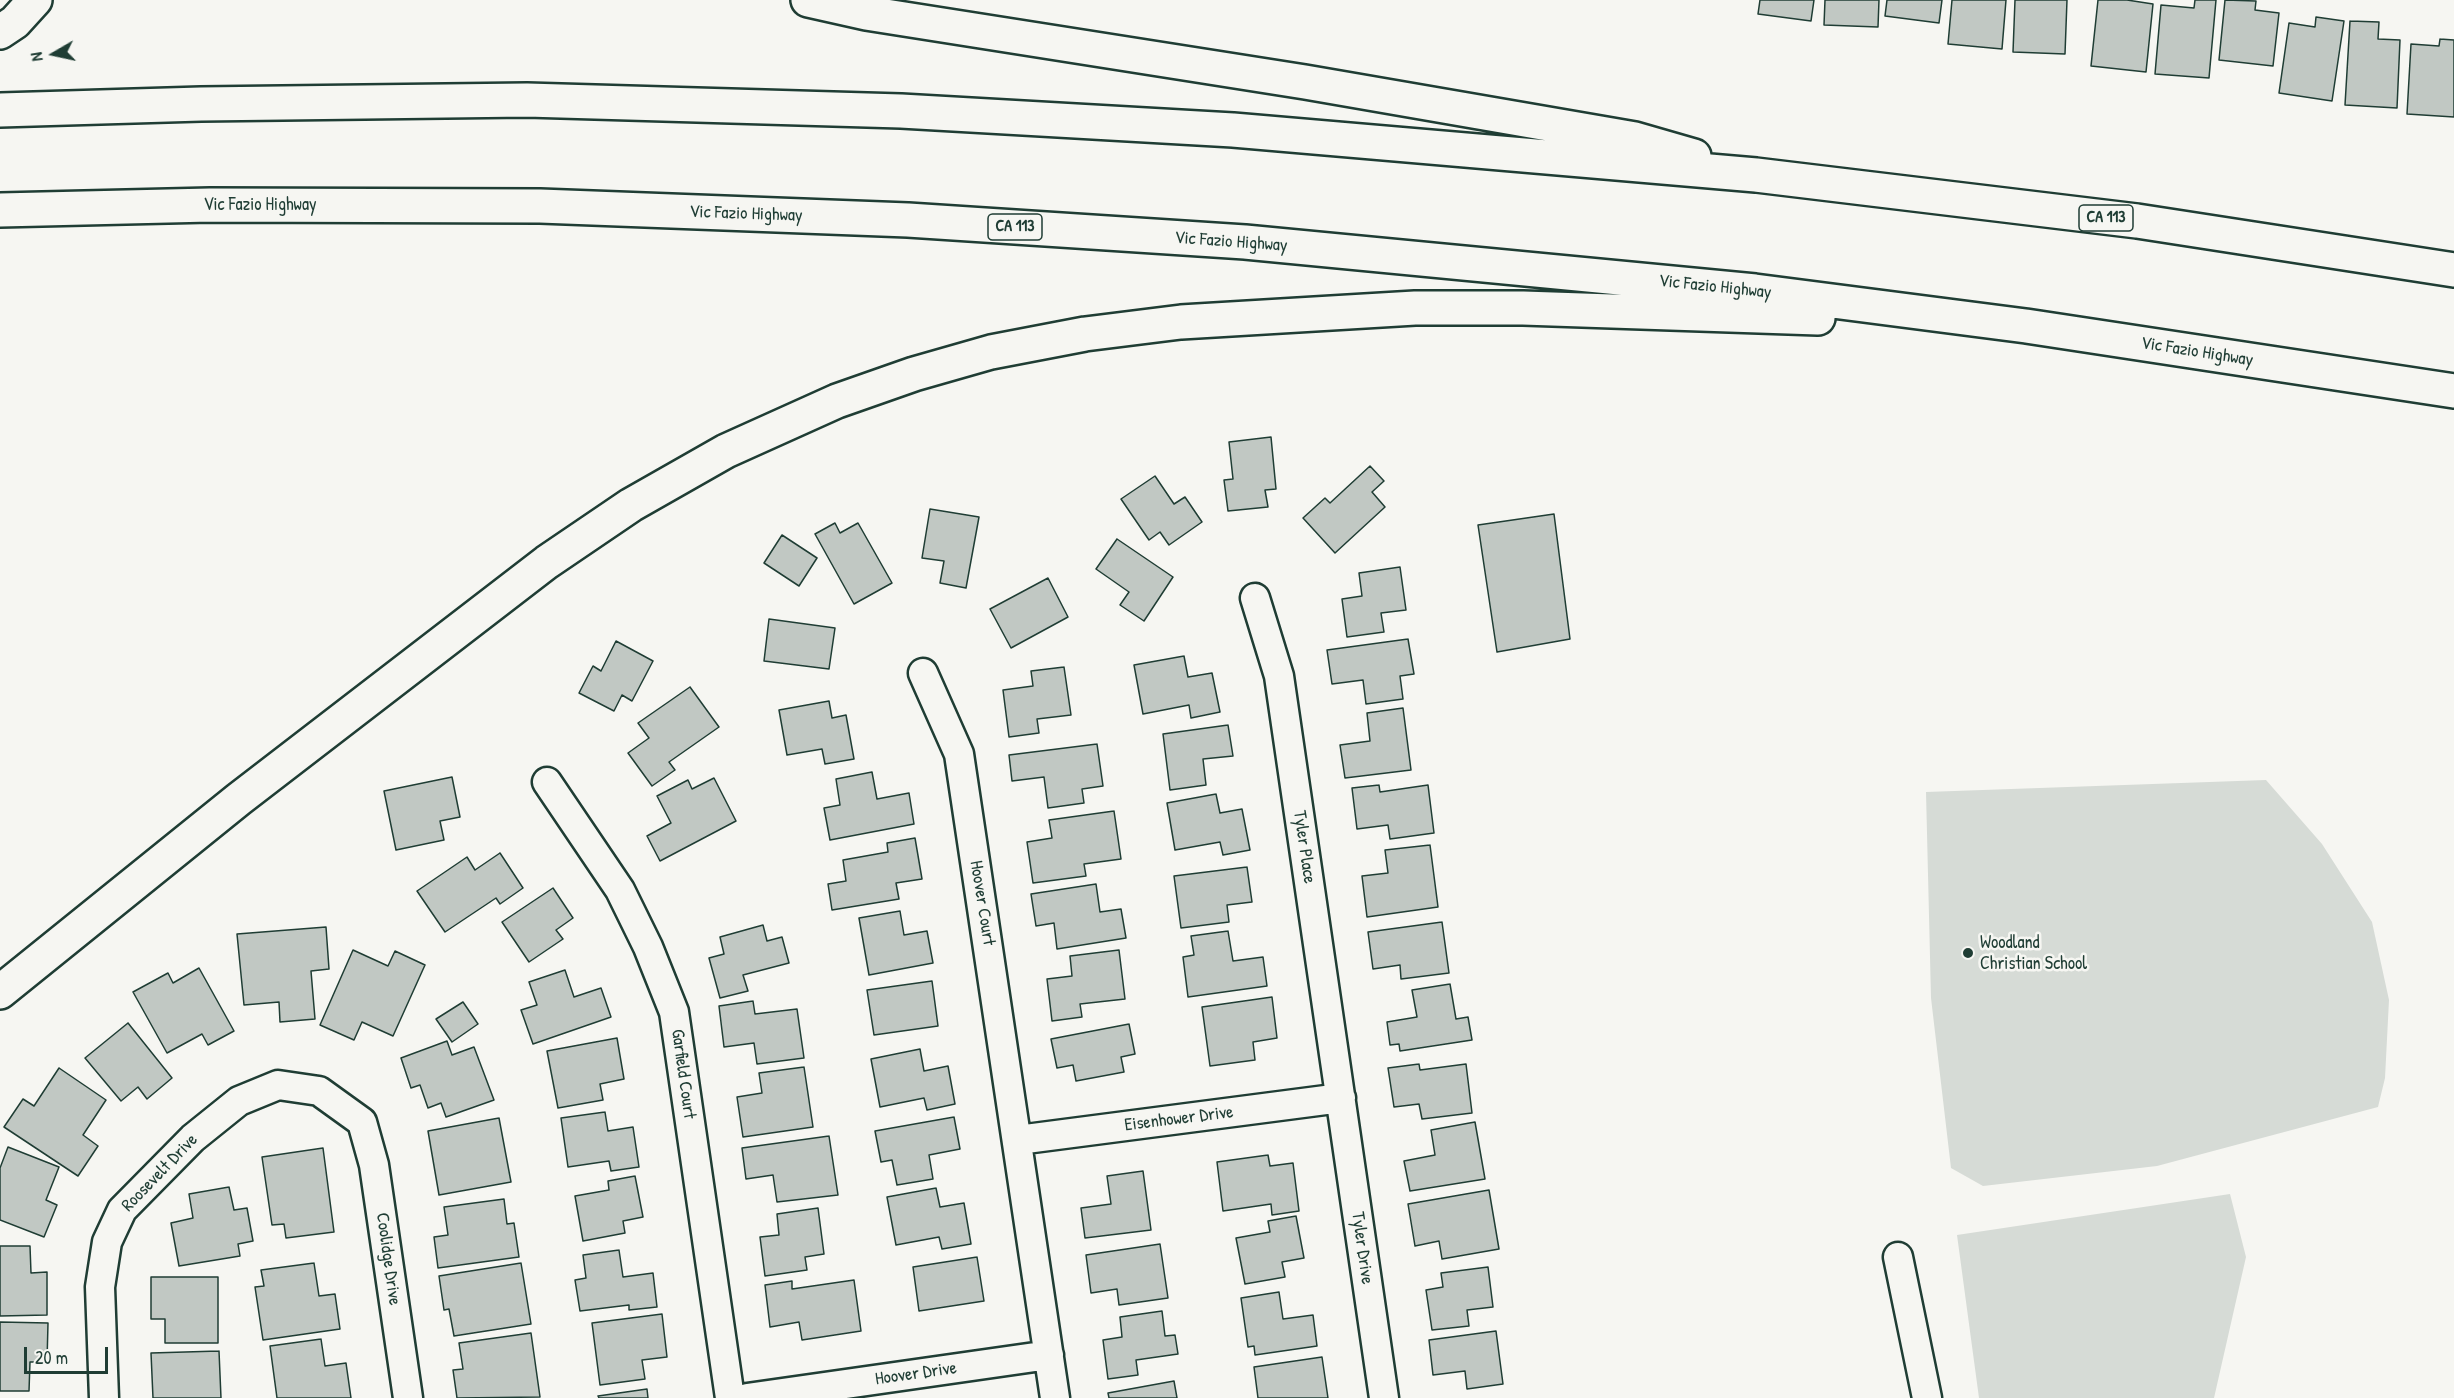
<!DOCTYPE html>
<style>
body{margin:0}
#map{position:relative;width:2454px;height:1398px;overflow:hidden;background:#f6f6f2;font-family:"Patrick Hand",sans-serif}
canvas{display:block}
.north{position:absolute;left:24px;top:24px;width:60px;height:60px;-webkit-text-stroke:4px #f6f6f2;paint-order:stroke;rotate:261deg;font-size:16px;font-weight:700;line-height:24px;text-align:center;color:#1f3d34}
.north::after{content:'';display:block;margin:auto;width:21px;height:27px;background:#1f3d34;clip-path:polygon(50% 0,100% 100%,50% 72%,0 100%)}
.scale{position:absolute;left:24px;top:1347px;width:84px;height:27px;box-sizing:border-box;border:3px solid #1f3d34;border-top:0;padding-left:8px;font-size:18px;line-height:21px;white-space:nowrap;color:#1f3d34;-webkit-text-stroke:4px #f6f6f2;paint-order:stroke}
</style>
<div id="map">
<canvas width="2454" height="1398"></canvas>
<div class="north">N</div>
<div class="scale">20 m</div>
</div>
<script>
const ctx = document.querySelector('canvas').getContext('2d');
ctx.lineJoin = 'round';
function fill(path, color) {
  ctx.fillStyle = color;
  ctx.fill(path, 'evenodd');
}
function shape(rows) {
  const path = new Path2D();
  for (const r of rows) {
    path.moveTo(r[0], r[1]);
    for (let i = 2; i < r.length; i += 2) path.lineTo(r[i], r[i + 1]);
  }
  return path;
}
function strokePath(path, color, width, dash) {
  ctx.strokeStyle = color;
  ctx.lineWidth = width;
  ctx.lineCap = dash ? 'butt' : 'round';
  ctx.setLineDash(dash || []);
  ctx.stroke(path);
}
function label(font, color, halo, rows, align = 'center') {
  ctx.font = font + ' "Patrick Hand",sans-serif';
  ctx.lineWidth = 5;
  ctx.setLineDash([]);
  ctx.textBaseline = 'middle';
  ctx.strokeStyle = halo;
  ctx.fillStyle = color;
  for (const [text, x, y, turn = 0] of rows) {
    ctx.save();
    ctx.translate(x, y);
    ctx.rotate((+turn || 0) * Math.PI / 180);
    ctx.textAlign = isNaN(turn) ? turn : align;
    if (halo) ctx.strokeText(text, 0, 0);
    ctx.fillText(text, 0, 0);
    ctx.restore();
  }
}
const green = shape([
 [2266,780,2322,844,2372,922,2389,1000,2385,1078,2378,1107,2157,1166,1983,1186,1951,1168,1931,998,1926,792],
 [2230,1194,2246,1257,2214,1398,1979,1398,1957,1235]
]);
const building = shape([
 [1760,0,1814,0,1811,21,1758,14,1760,0],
 [1825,0,1879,0,1878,27,1824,25,1825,0],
 [1887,0,1942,0,1939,23,1885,16,1887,0],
 [1952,0,2006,0,2002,49,1948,44,1952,0],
 [2015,0,2067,0,2065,54,2013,52,2015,0],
 [2098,0,2127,0,2153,4,2146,72,2091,66,2098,0],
 [2195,0,2216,0,2209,78,2155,74,2161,5,2194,8,2195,0],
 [2225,0,2256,1,2255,10,2279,13,2273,66,2219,60,2225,0],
 [2316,17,2344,21,2332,101,2279,93,2289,23,2315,27,2316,17],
 [2350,21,2379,22,2378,39,2400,40,2397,108,2345,105,2350,21],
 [2440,39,2454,40,2454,117,2407,114,2411,44,2439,46,2440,39],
 [1271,437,1276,489,1265,490,1268,507,1228,511,1224,480,1233,479,1229,442,1271,437],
 [1370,466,1384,481,1372,492,1385,507,1335,553,1303,518,1325,498,1330,503,1370,466],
 [1155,476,1174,504,1185,497,1202,522,1169,545,1160,532,1149,540,1121,499,1155,476],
 [930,509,979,517,966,588,940,583,944,561,922,558,930,509],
 [1554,514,1570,639,1497,652,1478,525,1554,514],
 [835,523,840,533,858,523,892,583,854,604,815,534,835,523],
 [782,535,817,558,799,586,764,563,782,535],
 [1117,539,1173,577,1144,621,1120,605,1129,592,1096,569,1117,539],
 [1400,567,1406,610,1381,613,1384,632,1347,637,1342,599,1362,596,1359,573,1400,567],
 [1048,578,1068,617,1011,648,990,609,1048,578],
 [769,619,835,628,829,669,764,661,769,619],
 [1408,639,1414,674,1400,676,1403,699,1366,704,1363,680,1332,684,1327,650,1408,639],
 [616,641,653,661,632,701,622,695,614,711,579,693,593,666,601,671,616,641],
 [1184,656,1188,677,1212,673,1220,712,1191,718,1189,705,1143,714,1134,665,1184,656],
 [1064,667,1071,715,1037,719,1039,733,1009,737,1003,690,1033,686,1031,671,1064,667],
 [690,687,719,727,669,762,675,770,652,786,628,753,649,738,638,723,690,687],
 [829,701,832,718,846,715,854,759,825,764,822,749,787,755,779,710,829,701],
 [1403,708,1411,770,1345,778,1340,745,1370,741,1367,713,1403,708],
 [1228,725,1233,756,1203,759,1206,785,1170,790,1163,734,1228,725],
 [1097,744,1103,786,1082,789,1084,803,1048,808,1044,777,1012,781,1009,755,1097,744],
 [872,772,877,799,909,793,914,824,830,840,824,808,840,805,836,779,872,772],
 [452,777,460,817,440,821,444,840,396,850,384,791,452,777],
 [714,778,736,821,660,861,647,836,671,823,657,796,688,780,692,789,714,778],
 [1379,785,1380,792,1428,785,1434,833,1390,839,1388,825,1357,829,1352,788,1379,785],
 [1216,794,1220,813,1242,809,1250,850,1223,855,1220,842,1175,850,1167,803,1216,794],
 [1114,811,1121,859,1084,864,1086,876,1033,883,1027,842,1052,838,1049,820,1114,811],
 [915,838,922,879,896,883,899,899,832,910,828,884,846,881,843,860,888,852,887,843,915,838],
 [1430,845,1438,907,1367,917,1362,876,1388,873,1385,850,1430,845],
 [500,853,523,888,500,904,496,898,445,932,417,891,467,857,475,870,500,853],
 [1247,867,1252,902,1227,905,1229,922,1181,928,1174,876,1247,867],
 [1096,884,1100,912,1121,909,1126,938,1057,949,1054,923,1036,926,1031,894,1096,884],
 [553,888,573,918,556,930,563,939,529,962,502,922,553,888],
 [900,911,904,935,927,931,933,963,869,975,859,918,900,911],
 [1442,922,1449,973,1401,979,1400,965,1373,969,1368,932,1442,922],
 [763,925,767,941,782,937,789,963,743,975,748,991,720,998,709,958,724,954,720,937,763,925],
 [326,927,329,969,311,971,315,1019,280,1022,279,1002,244,1005,237,934,326,927],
 [1228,931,1233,961,1263,957,1267,986,1188,997,1183,957,1194,955,1191,936,1228,931],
 [353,950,388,966,395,951,425,965,393,1036,362,1022,354,1040,320,1025,353,950],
 [1119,950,1125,999,1080,1004,1082,1017,1052,1021,1047,979,1072,976,1070,956,1119,950],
 [199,968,234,1031,208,1045,202,1034,167,1053,133,992,168,973,173,983,199,968],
 [565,970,574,997,601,988,611,1017,533,1044,521,1010,537,1005,529,982,565,970],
 [932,981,938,1026,874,1035,867,990,932,981],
 [1450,984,1456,1019,1468,1017,1472,1040,1400,1051,1399,1044,1390,1045,1387,1022,1417,1017,1412,990,1450,984],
 [1272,997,1277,1038,1253,1042,1255,1060,1210,1066,1202,1007,1272,997],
 [753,1001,755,1014,797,1009,804,1058,757,1064,754,1043,724,1047,719,1006,753,1001],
 [463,1002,478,1024,452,1042,436,1019,463,1002],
 [128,1023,172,1078,147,1099,138,1087,121,1101,85,1058,128,1023],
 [1129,1024,1135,1054,1121,1057,1124,1072,1076,1081,1073,1065,1057,1068,1051,1039,1129,1024],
 [617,1038,624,1079,600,1084,603,1100,558,1108,547,1051,617,1038],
 [447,1041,452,1055,474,1047,494,1100,446,1117,441,1103,428,1108,420,1085,411,1088,401,1058,447,1041],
 [920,1049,924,1071,948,1066,955,1104,927,1110,924,1098,880,1107,871,1059,920,1049],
 [1419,1064,1420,1070,1466,1064,1472,1113,1422,1119,1419,1104,1394,1107,1388,1068,1419,1064],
 [804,1067,813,1127,743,1137,737,1097,762,1093,759,1073,804,1067],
 [59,1068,106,1100,83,1135,98,1146,78,1176,4,1127,23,1099,34,1106,59,1068],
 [605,1112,608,1131,633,1127,639,1167,611,1171,609,1161,568,1167,561,1118,605,1112],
 [954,1117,960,1149,929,1155,933,1179,897,1185,892,1160,881,1162,875,1131,954,1117],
 [499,1118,511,1182,439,1195,428,1131,499,1118],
 [1475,1122,1485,1179,1410,1191,1404,1161,1435,1155,1431,1130,1475,1122],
 [829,1136,838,1195,777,1202,773,1175,746,1179,742,1148,829,1136],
 [8,1147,59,1167,46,1200,57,1205,44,1237,0,1220,0,1168,8,1147],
 [323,1148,334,1232,286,1238,284,1224,272,1225,262,1157,323,1148],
 [1268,1155,1270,1166,1293,1163,1299,1211,1272,1215,1271,1204,1223,1211,1217,1162,1268,1155],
 [1143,1171,1151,1230,1085,1238,1081,1208,1111,1204,1107,1176,1143,1171],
 [635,1176,643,1217,623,1221,625,1233,583,1241,575,1196,609,1190,608,1181,635,1176],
 [229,1187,234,1210,247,1208,253,1241,238,1244,240,1256,179,1266,171,1223,193,1218,189,1194,229,1187],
 [936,1188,940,1207,964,1203,971,1244,942,1249,939,1237,896,1245,887,1197,936,1188],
 [1489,1190,1499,1249,1442,1259,1439,1241,1415,1246,1408,1204,1489,1190],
 [504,1199,507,1224,514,1223,519,1257,438,1268,434,1237,448,1235,444,1207,504,1199],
 [818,1208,824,1254,805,1257,807,1270,765,1276,760,1237,779,1235,777,1214,818,1208],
 [1296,1216,1304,1258,1282,1262,1285,1277,1245,1284,1236,1238,1270,1232,1268,1221,1296,1216],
 [1160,1244,1168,1298,1119,1305,1117,1289,1091,1293,1086,1255,1160,1244],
 [0,1246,30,1246,31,1273,47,1272,47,1315,0,1316,0,1246],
 [619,1250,623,1277,653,1273,657,1307,629,1310,629,1305,580,1311,575,1280,586,1278,583,1255,619,1250],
 [977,1257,984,1301,919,1311,913,1267,977,1257],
 [314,1263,319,1296,335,1294,340,1329,263,1340,255,1287,264,1286,261,1270,314,1263],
 [521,1263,531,1324,454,1336,449,1309,444,1310,439,1276,521,1263],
 [1488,1267,1493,1307,1467,1310,1469,1326,1432,1330,1426,1290,1443,1287,1441,1273,1488,1267],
 [151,1277,218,1277,218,1343,165,1343,165,1319,151,1319,151,1277],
 [854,1280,861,1331,802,1340,799,1322,770,1327,765,1285,792,1281,792,1289,854,1280],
 [1279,1292,1283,1319,1313,1315,1317,1346,1255,1355,1254,1346,1248,1347,1241,1298,1279,1292],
 [1162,1311,1165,1336,1175,1335,1178,1354,1136,1360,1138,1375,1108,1379,1103,1340,1122,1337,1120,1317,1162,1311],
 [662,1314,667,1357,642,1360,645,1379,600,1385,592,1323,662,1314],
 [0,1322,48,1323,47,1362,30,1362,29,1391,0,1391,0,1322],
 [1496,1331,1503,1384,1467,1389,1465,1371,1433,1375,1429,1340,1496,1331],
 [531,1333,540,1397,457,1398,453,1370,463,1369,459,1343,531,1333],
 [321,1339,325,1366,346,1363,351,1398,277,1398,270,1346,321,1339],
 [219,1351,221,1398,153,1398,151,1353,219,1351],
 [1322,1357,1328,1398,1258,1398,1254,1367,1322,1357],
 [1174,1381,1177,1398,1109,1398,1108,1393,1174,1381],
 [647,1389,648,1398,599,1398,598,1396,647,1389]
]);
const minor = shape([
 [1255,598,1279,676,1384,1398],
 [923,673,959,754,1055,1398],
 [547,782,620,890,648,947,674,1012,730,1398],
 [1018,1140,1341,1098],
 [1898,1257,1927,1398],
 [104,1398,100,1287,107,1242,122,1210,193,1138,239,1101,278,1085,319,1091,362,1122,374,1165,408,1398],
 [747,1398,1049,1355]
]);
const motorway = shape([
 [808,0,866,13,1305,82,1635,139,1694,156],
 [0,32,15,22,35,0],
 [0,110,201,104,527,100,901,111,1233,130,1756,175,2137,221,2454,270],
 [0,210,210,205,540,206,908,220,1245,242,1755,291,2026,326,2454,391],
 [0,992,239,799,547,562,631,505,726,451,837,401,914,374,991,352,1085,334,1181,322,1415,308,1523,308,1818,318]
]);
const markers = [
 [1968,953,6,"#1f3d34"]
];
const shields = [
 [2106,218,54],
 [1015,227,54]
];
const shieldNames = [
 ["CA 113",2106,218],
 ["CA 113",1015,227]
];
const streetNames = [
 ["Vic Fazio Highway",260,205],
 ["Vic Fazio Highway",746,214,2],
 ["Vic Fazio Highway",1231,242,4],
 ["Vic Fazio Highway",1715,287,6],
 ["Vic Fazio Highway",2197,352,9],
 ["Tyler Place",1304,847,82],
 ["Hoover Court",982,903,81],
 ["Garfield Court",683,1074,82],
 ["Eisenhower Drive",1179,1119,-7],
 ["Roosevelt Drive",160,1173,-46],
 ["Tyler Drive",1362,1248,82],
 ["Coolidge Drive",388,1259,82],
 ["Hoover Drive",916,1374,-8]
];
const poiNames = [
 ["Woodland",1980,943],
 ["Christian School",1980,964]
];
fill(green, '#d6dbd6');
fill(building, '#c1c8c3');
strokePath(building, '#1f3d34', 1.5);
strokePath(minor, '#1f3d34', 33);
strokePath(motorway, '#1f3d34', 38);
strokePath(minor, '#f6f6f2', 28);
strokePath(motorway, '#f6f6f2', 33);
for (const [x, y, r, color] of markers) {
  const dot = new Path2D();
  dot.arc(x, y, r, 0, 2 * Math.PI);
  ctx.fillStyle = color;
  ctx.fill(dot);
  strokePath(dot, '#f6f6f2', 2);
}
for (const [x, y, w] of shields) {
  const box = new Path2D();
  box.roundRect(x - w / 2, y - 13, w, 26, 4.5);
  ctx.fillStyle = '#f6f6f2';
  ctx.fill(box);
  strokePath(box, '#1f3d34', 1.5);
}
label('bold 16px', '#1f3d34', null, shieldNames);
label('18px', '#1f3d34', '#f6f6f2', streetNames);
label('18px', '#1f3d34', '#f6f6f2', poiNames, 'left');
</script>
